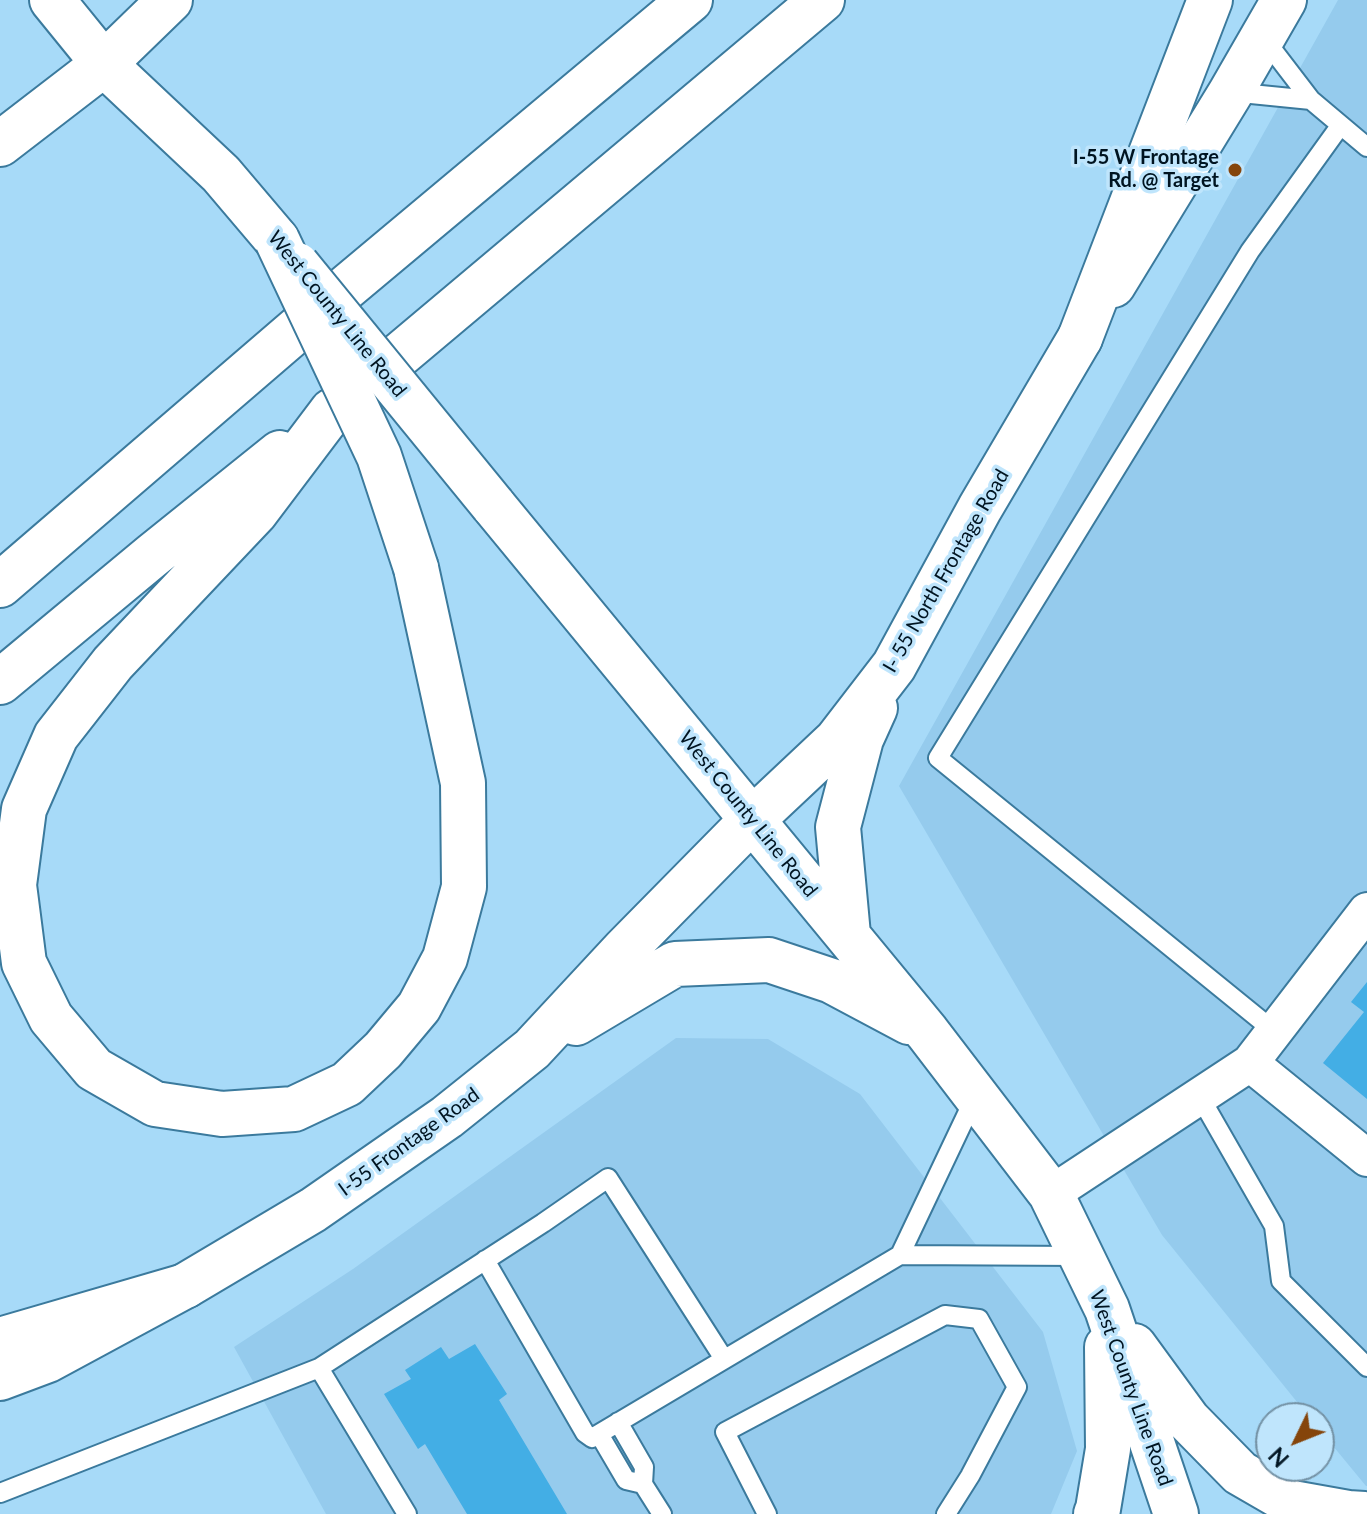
<!DOCTYPE html>
<style>
body{margin:0}
#map{position:relative;width:1367px;height:1514px;overflow:hidden;background:#a7daf8;font-family:Lato,sans-serif}
canvas{display:block}
.north{position:absolute;left:1255px;top:1402px;width:80px;height:80px;box-sizing:border-box;background:#bfe5fc;border:2px solid #7391a4;border-radius:50%;rotate:227deg;font-size:22px;font-weight:700;line-height:32px;text-align:center;color:#001421}
.north::after{content:'';display:block;margin:auto;width:28px;height:36px;background:#85450b;clip-path:polygon(50% 0,100% 100%,50% 72%,0 100%)}
</style>
<div id="map">
<canvas width="1367" height="1514"></canvas>
<div class="north">N</div>
</div>
<script>
const ctx = document.querySelector('canvas').getContext('2d');
ctx.lineJoin = 'round';
function fill(path, color) {
  ctx.fillStyle = color;
  ctx.fill(path, 'evenodd');
}
function shape(rows) {
  const path = new Path2D();
  for (const r of rows) {
    path.moveTo(r[0], r[1]);
    for (let i = 2; i < r.length; i += 2) path.lineTo(r[i], r[i + 1]);
  }
  return path;
}
function strokePath(path, color, width, dash) {
  ctx.strokeStyle = color;
  ctx.lineWidth = width;
  ctx.lineCap = dash ? 'butt' : 'round';
  ctx.setLineDash(dash || []);
  ctx.stroke(path);
}
function label(font, color, halo, rows, align = 'center') {
  ctx.font = font + ' Lato,sans-serif';
  ctx.lineWidth = 7;
  ctx.setLineDash([]);
  ctx.textBaseline = 'middle';
  ctx.strokeStyle = halo;
  ctx.fillStyle = color;
  for (const [text, x, y, turn = 0] of rows) {
    ctx.save();
    ctx.translate(x, y);
    ctx.rotate((+turn || 0) * Math.PI / 180);
    ctx.textAlign = isNaN(turn) ? turn : align;
    if (halo) ctx.strokeText(text, 0, 0);
    ctx.fillText(text, 0, 0);
    ctx.restore();
  }
}
const built = shape([
 [1338,0,1367,0,1367,1486,1366,1486,1319,1429,1319,1418,1310,1418,1162,1235,899,786],
 [676,1038,768,1039,860,1094,1043,1332,1077,1451,1051,1514,326,1514,234,1347,353,1269]
]);
const building = shape([
 [1367,982,1367,1099,1323,1063,1364,1012,1351,1002],
 [475,1344,507,1394,499,1400,567,1514,467,1514,425,1444,418,1449,384,1394,411,1379,405,1370,441,1347,449,1359]
]);
const lane = shape([
 [1262,36,1311,100,1367,147],
 [1231,92,1311,100],
 [1274,1031,938,758,1250,251,1340,126],
 [1200,1097,1274,1226,1281,1281,1367,1367],
 [900,1255,1081,1256],
 [485,1260,585,1433,592,1438,900,1255,975,1097],
 [319,1368,543,1223,608,1178,724,1359],
 [618,1422,644,1467,643,1484,662,1514],
 [599,1434,626,1480,643,1484],
 [0,1493,319,1368,407,1514],
 [767,1514,725,1432,945,1315,979,1319,1017,1387,970,1476,946,1514]
]);
const street = shape([
 [1367,911,1250,1063,1367,1158],
 [1051,1194,1250,1063]
]);
const secondary = shape([
 [52,0,104,64],
 [1113,285,1231,92,1284,0]
]);
const primary = shape([
 [104,64,221,174,277,240],
 [0,144,104,64,170,0],
 [493,505,927,1032,1051,1194,1107,1309,1176,1514],
 [848,935,838,827,861,739,875,708],
 [576,1023,675,964,769,960,832,981,909,1022],
 [1134,1346,1188,1420,1240,1473,1292,1503,1348,1513,1364,1514],
 [0,1378,48,1360,185,1286,313,1210,447,1117,532,1049,624,950,753,819,837,740,894,666,980,508,1080,338],
 [1096,1514,1098,1509,1108,1449,1107,1347]
]);
const highway = shape([
 [1080,338,1210,0],
 [352,395,822,0],
 [332,411,255,513,113,663,56,736,24,809,14,885,24,963,51,1018,94,1069,155,1104,222,1114,294,1109,347,1084,383,1050,419,1007,445,958,464,887,463,783,416,568],
 [0,585,329,302,690,0],
 [0,682,153,555,280,453],
 [0,1340,185,1286]
]);
const primaryBridge = shape([
 [297,265,493,505]
]);
const highwayBridge = shape([
 [277,240,379,456,416,568]
]);
const markers = [
 [1235,170,8,"#85450b"]
];
const poiNames = [
 ["I-55 W Frontage",1219,158],
 ["Rd. @ Target",1219,181]
];
const streetNames = [
 ["West County Line Road",337,314,51],
 ["I- 55 North Frontage Road",946,571,-60],
 ["West County Line Road",748,814,51],
 ["I-55 Frontage Road",409,1142,-36],
 ["West County Line Road",1131,1388,70]
];
fill(built, '#95cbed');
fill(building, '#43aee5');
strokePath(lane, '#3b7a9d', 22);
strokePath(street, '#3b7a9d', 40);
strokePath(secondary, '#3b7a9d', 48);
strokePath(primary, '#3b7a9d', 48);
strokePath(highway, '#3b7a9d', 48);
strokePath(lane, '#fff', 18);
strokePath(street, '#fff', 36);
strokePath(secondary, '#fff', 44);
strokePath(primary, '#fff', 44);
strokePath(highway, '#fff', 44);
strokePath(primaryBridge, '#3b7a9d', 48, []);
strokePath(highwayBridge, '#3b7a9d', 48, []);
strokePath(primaryBridge, '#fff', 44);
strokePath(highwayBridge, '#fff', 44);
for (const [x, y, r, color] of markers) {
  const dot = new Path2D();
  dot.arc(x, y, r, 0, 2 * Math.PI);
  ctx.fillStyle = color;
  ctx.fill(dot);
  strokePath(dot, '#bfe5fc', 3);
}
label('bold 20px', '#001421', '#bfe5fc', poiNames, 'right');
label('20px', '#001421', '#bfe5fc', streetNames);
</script>
